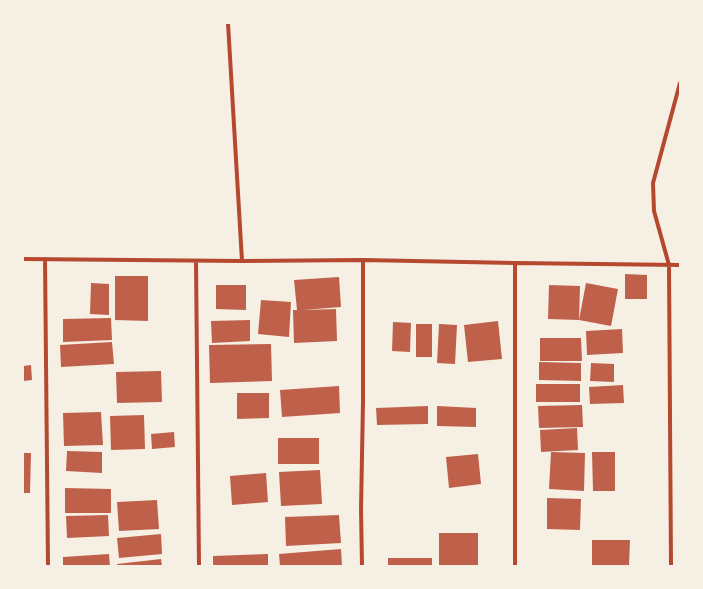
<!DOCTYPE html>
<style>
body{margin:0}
#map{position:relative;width:703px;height:589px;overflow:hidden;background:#f6efe4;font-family:Spectral,serif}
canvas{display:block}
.frame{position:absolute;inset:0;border:24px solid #f6efe4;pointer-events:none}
</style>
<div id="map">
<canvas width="703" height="589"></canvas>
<div class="frame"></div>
</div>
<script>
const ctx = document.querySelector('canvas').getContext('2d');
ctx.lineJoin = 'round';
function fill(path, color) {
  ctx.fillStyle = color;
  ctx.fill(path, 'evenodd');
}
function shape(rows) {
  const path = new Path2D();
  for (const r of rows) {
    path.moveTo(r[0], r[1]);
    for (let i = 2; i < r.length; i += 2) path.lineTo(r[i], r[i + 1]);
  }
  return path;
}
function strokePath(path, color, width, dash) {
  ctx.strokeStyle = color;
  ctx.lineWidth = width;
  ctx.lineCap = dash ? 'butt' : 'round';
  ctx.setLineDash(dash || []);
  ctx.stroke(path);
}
const building = shape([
 [625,274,647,275,647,299,625,299],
 [115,276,148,276,148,321,115,320],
 [339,277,341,307,303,310,336,309,337,341,294,343,293,310,297,310,294,280],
 [91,283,109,284,109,315,90,314],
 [586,283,618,289,611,326,579,320],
 [216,285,246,285,246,310,216,309],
 [549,285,580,286,579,320,548,319],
 [261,300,291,302,289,337,258,334],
 [111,318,112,340,63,342,63,319],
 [250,320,250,341,212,343,211,321],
 [498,321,502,359,468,362,464,325],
 [393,322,411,323,410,352,392,351],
 [416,324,432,324,432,357,416,357],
 [439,324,457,325,455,364,437,363],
 [622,329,623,353,587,355,586,331],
 [540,338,581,338,582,361,540,361],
 [112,342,114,364,61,367,60,345],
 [271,344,272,381,210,383,209,345],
 [539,362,581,363,581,381,539,380],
 [591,363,614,364,614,382,590,381],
 [31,365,32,380,23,381,23,366],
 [161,371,162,402,117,403,116,372],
 [536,384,580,384,580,402,536,402],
 [623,385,624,403,590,404,589,387],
 [339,386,340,413,282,417,280,390],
 [237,393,269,393,269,418,237,419],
 [582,405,583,427,539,428,538,406],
 [428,406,428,424,377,425,376,408],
 [437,406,476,408,476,427,437,426],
 [101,412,103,445,64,446,63,413],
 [144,415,145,449,111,450,110,416],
 [577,428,578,450,541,452,540,430],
 [174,432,175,447,152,449,151,434],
 [278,438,319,438,319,464,278,464],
 [67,451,102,452,102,473,66,471],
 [551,452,585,453,584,491,549,489],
 [592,452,615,452,615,491,593,491],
 [23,453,31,453,30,493,23,493],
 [478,454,481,484,449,488,446,457],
 [320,470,322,504,281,506,279,472],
 [266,473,268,502,232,505,230,476],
 [65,488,111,489,111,513,65,513],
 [547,498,581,499,580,530,547,529],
 [157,500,159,529,119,531,117,502],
 [108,515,109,536,67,538,66,516],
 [339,515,341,543,286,546,285,517],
 [439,533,478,533,478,566,439,566],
 [161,534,162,554,119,558,117,538],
 [592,540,630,540,629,566,592,566],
 [341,549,342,566,280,566,279,554],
 [109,554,110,566,63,566,63,557],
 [268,554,268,566,213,566,213,556],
 [388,558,432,558,432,566,388,566],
 [161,559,162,566,117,566,117,564]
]);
const minor = shape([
 [228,23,242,261],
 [23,259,242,261,363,260,515,263,680,265],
 [45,259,48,566],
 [196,261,199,566],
 [362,566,361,509,363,402,363,260],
 [515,566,515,263],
 [671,566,669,265,654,211,653,183,680,83]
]);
fill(building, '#bf614a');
strokePath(minor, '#b5482f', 4);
</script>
